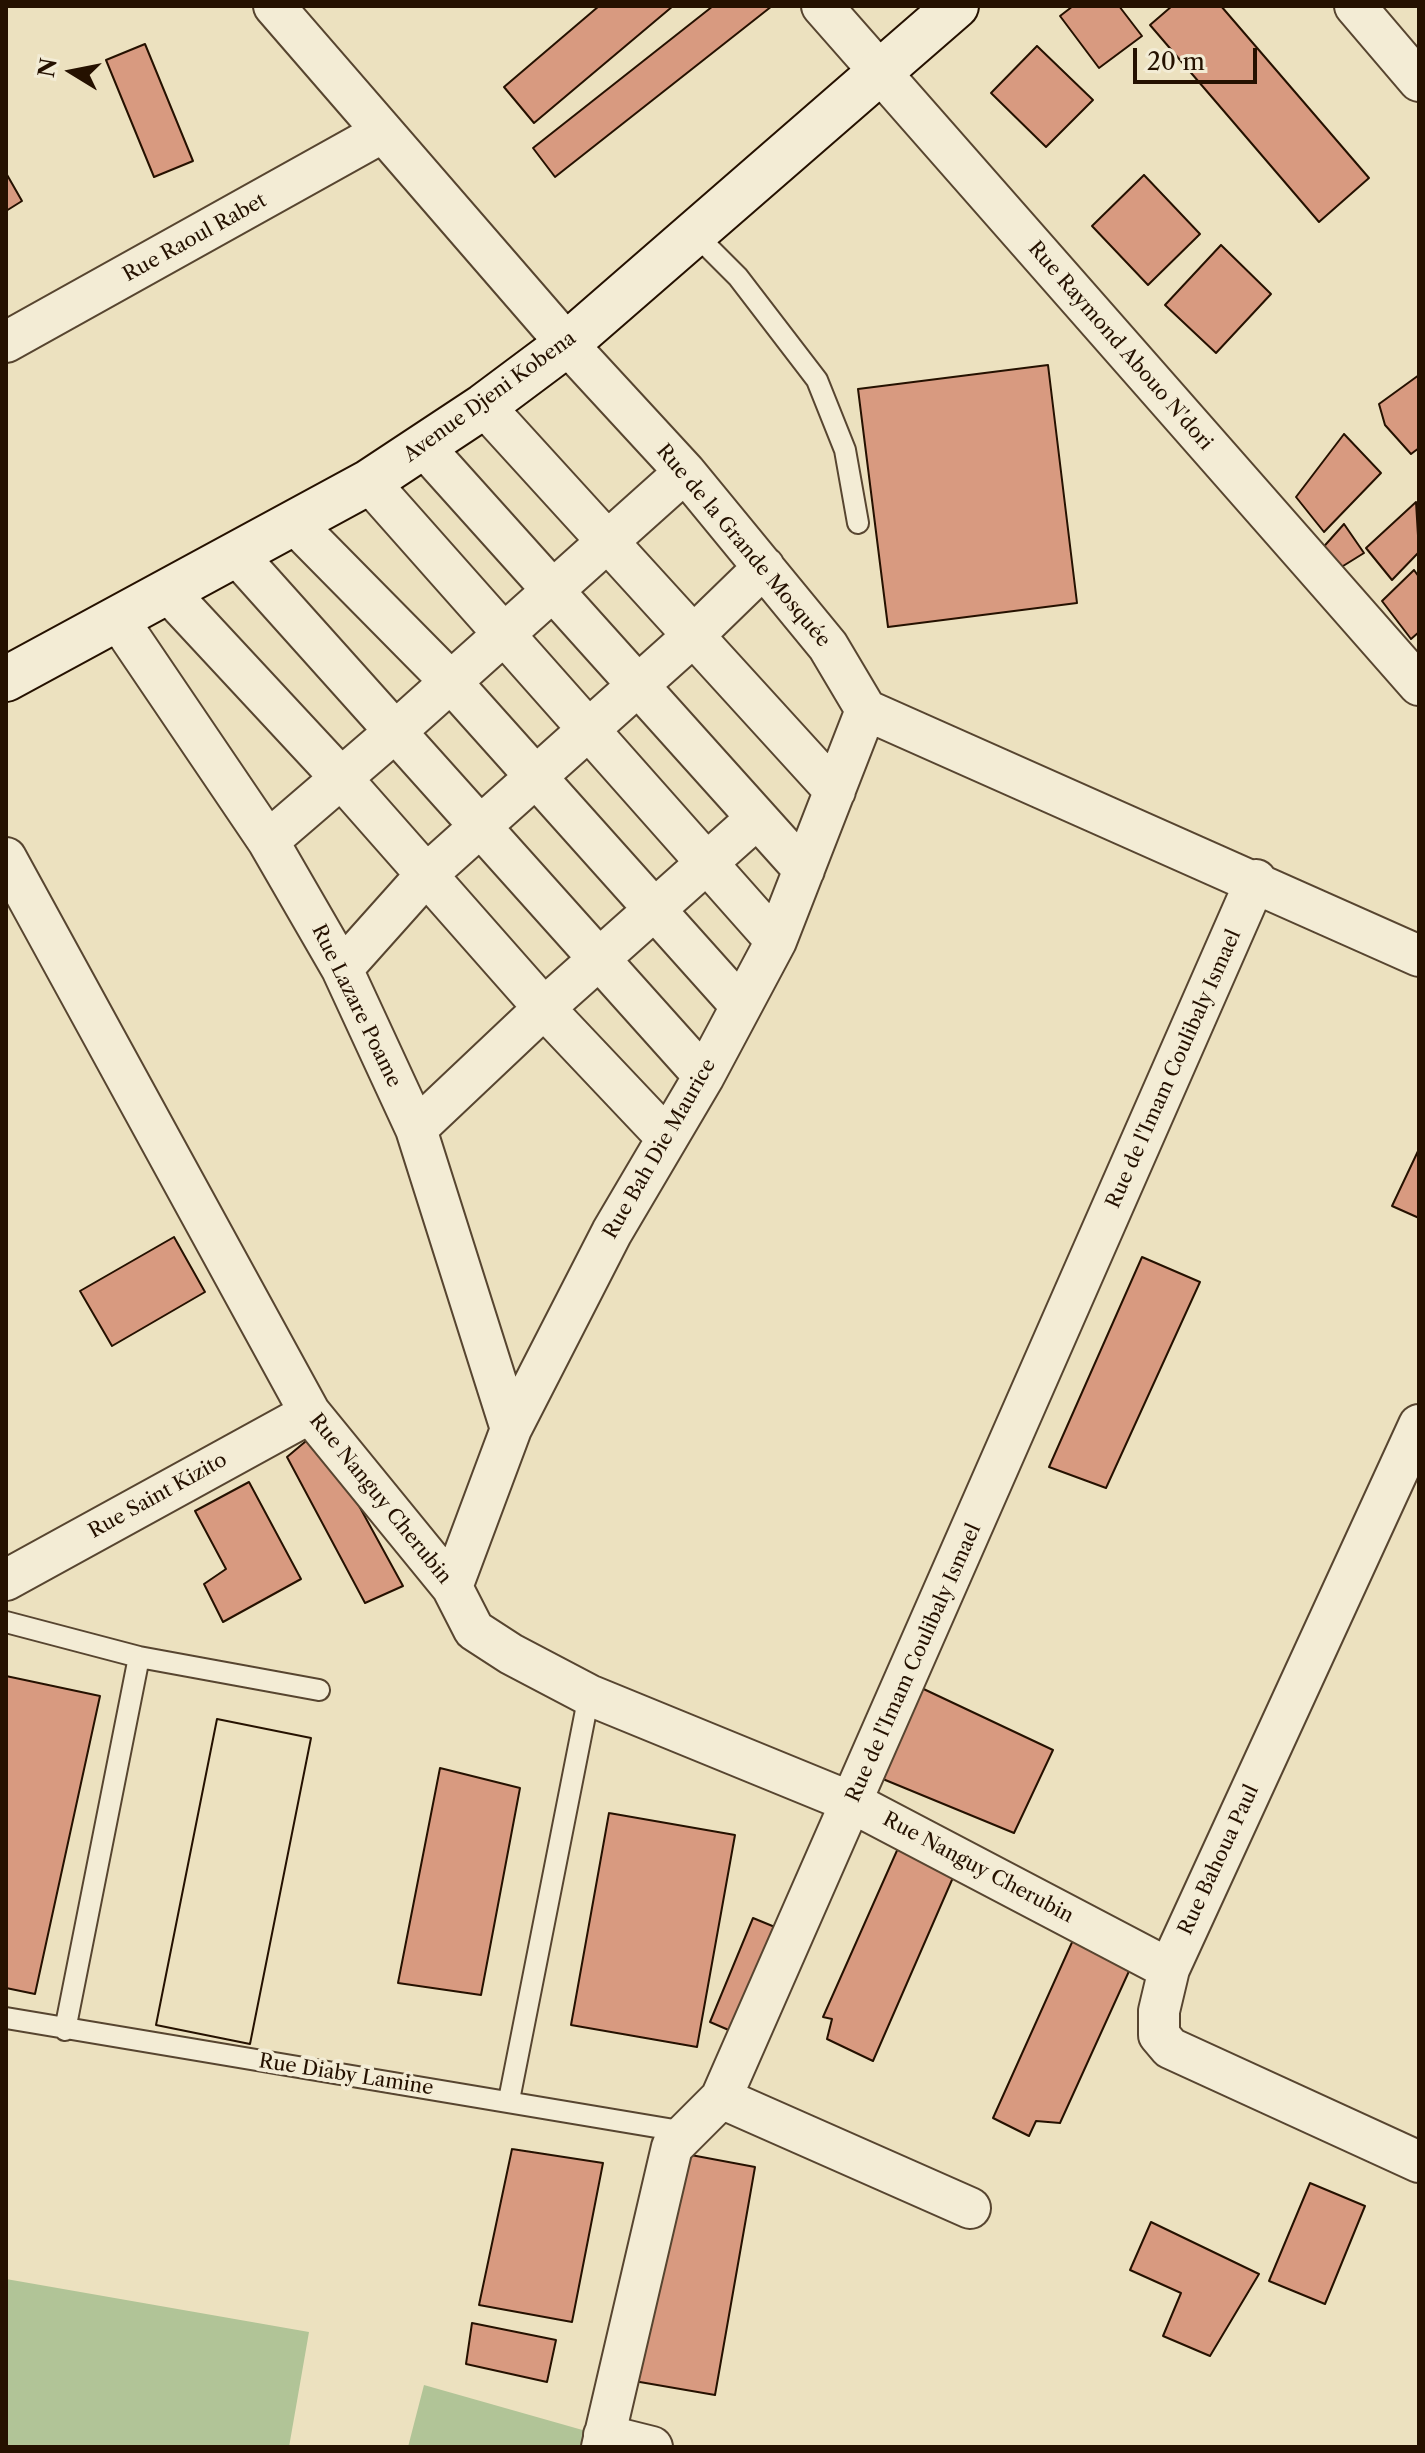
<!DOCTYPE html>
<meta charset="utf-8">
<style>
body{margin:0}
#map{position:relative;width:1425px;height:2453px;overflow:hidden;background:#ece1bf;font-family:"Libre Caslon Text",serif}
canvas{display:block}
.frame{position:absolute;inset:0;border:8px solid #251100;pointer-events:none}
.north{position:absolute;left:32px;top:32px;width:80px;height:80px;-webkit-text-stroke:6px #f3ecd5;paint-order:stroke;rotate:280deg;font-size:22px;font-weight:700;line-height:32px;text-align:center;color:#251100}
.north::after{content:'';display:block;margin:auto;width:28px;height:36px;background:#251100;clip-path:polygon(50% 0,100% 100%,50% 72%,0 100%)}
.scale{position:absolute;left:1133px;top:48px;width:124px;height:36px;box-sizing:border-box;border:4px solid #251100;border-top:0;padding-left:10px;font-size:24px;line-height:28px;white-space:nowrap;color:#251100;-webkit-text-stroke:6px #f3ecd5;paint-order:stroke}
</style>
<div id="map">
<canvas width="1425" height="2453"></canvas>
<div class="frame"></div>
<div class="north">N</div>
<div class="scale">20 m</div>
</div>
<script>
const ctx = document.querySelector('canvas').getContext('2d');
ctx.lineJoin = 'round';
function fill(path, color) {
  ctx.fillStyle = color;
  ctx.fill(path, 'evenodd');
}
function shape(rows) {
  const path = new Path2D();
  for (const r of rows) {
    path.moveTo(r[0], r[1]);
    for (let i = 2; i < r.length; i += 2) path.lineTo(r[i], r[i + 1]);
  }
  return path;
}
function strokePath(path, color, width, dash) {
  ctx.strokeStyle = color;
  ctx.lineWidth = width;
  ctx.lineCap = dash ? 'butt' : 'round';
  ctx.setLineDash(dash || []);
  ctx.stroke(path);
}
function label(font, color, halo, rows, align = 'center') {
  ctx.font = font + ' "Libre Caslon Text",serif';
  ctx.lineWidth = 8;
  ctx.setLineDash([]);
  ctx.textBaseline = 'middle';
  ctx.strokeStyle = halo;
  ctx.fillStyle = color;
  for (const [text, x, y, turn = 0] of rows) {
    ctx.save();
    ctx.translate(x, y);
    ctx.rotate((+turn || 0) * Math.PI / 180);
    ctx.textAlign = isNaN(turn) ? turn : align;
    if (halo) ctx.strokeText(text, 0, 0);
    ctx.fillText(text, 0, 0);
    ctx.restore();
  }
}
const green = shape([
 [6,2279,309,2332,289,2447,6,2447],
 [424,2385,586,2431,581,2447,408,2447]
]);
const building = shape([
 [599,6,673,6,534,123,504,87,599,6],
 [713,6,772,6,555,177,533,148,713,6],
 [1073,6,1119,6,1142,36,1099,68,1060,16,1073,6],
 [1172,6,1221,6,1369,178,1319,222,1150,25,1172,6],
 [145,44,193,161,154,177,106,60,145,44],
 [1037,46,1093,100,1046,147,991,93,1037,46],
 [6,173,22,201,6,211,6,173],
 [1144,175,1200,234,1148,285,1092,226,1144,175],
 [1221,245,1271,294,1216,353,1165,305,1221,245],
 [1048,365,1077,603,888,627,858,389,1048,365],
 [1419,375,1419,448,1411,454,1385,425,1379,404,1419,375],
 [1344,434,1381,473,1324,532,1296,497,1344,434],
 [1416,502,1419,552,1392,580,1366,548,1416,502],
 [1344,524,1364,553,1335,571,1319,552,1344,524],
 [1414,570,1419,577,1419,632,1411,639,1382,601,1414,570],
 [1419,1149,1419,1218,1392,1206,1419,1149],
 [174,1237,205,1292,112,1346,80,1291,174,1237],
 [1142,1257,1200,1282,1106,1488,1049,1467,1142,1257],
 [318,1431,403,1586,365,1603,287,1457,318,1431],
 [249,1482,301,1579,223,1622,204,1584,226,1569,195,1511,249,1482],
 [6,1676,100,1696,35,1994,6,1988,6,1676],
 [913,1684,1053,1750,1014,1833,878,1777,913,1684],
 [217,1719,311,1738,250,2044,156,2025,217,1719],
 [217,1719,311,1738,250,2044,156,2025,217,1719],
 [440,1768,520,1788,481,1995,398,1983,440,1768],
 [609,1813,735,1835,697,2047,571,2025,609,1813],
 [899,1846,955,1873,873,2061,827,2039,832,2019,823,2017,899,1846],
 [753,1918,787,1932,745,2037,710,2022,753,1918],
 [1078,1929,1135,1958,1060,2123,1036,2121,1029,2136,993,2118,1078,1929],
 [512,2149,603,2163,572,2322,479,2305,512,2149],
 [675,2152,755,2167,715,2395,634,2381,675,2152],
 [1310,2183,1365,2206,1325,2304,1269,2281,1310,2183],
 [1151,2222,1259,2274,1210,2356,1163,2336,1181,2293,1130,2270,1151,2222],
 [472,2323,556,2340,547,2382,466,2364,472,2323]
]);
const lane = shape([
 [694,233,738,277,817,380,845,450,858,523],
 [6,1622,139,1657,319,1690],
 [6,2018,686,2132],
 [65,2030,139,1657],
 [509,2100,589,1695]
]);
const street = shape([
 [274,6,567,344,685,472,828,646,866,710,1419,956],
 [822,6,1419,685],
 [1355,6,1419,81],
 [6,342,383,132],
 [484,406,835,791],
 [423,446,804,870],
 [369,482,776,941],
 [294,523,451,682,741,1006],
 [237,555,704,1076],
 [170,594,342,779,544,1008,667,1138],
 [119,621,268,841,342,969,416,1129,511,1429],
 [268,841,397,730,685,472],
 [6,858,310,1413,452,1587,474,1630,511,1654,589,1695,853,1803,1169,1969],
 [342,969,426,875,693,636,764,567],
 [416,1129,544,1008,756,819],
 [1419,1425,1169,1969,1159,2011,1159,2035,1170,2048,1419,2162],
 [6,1580,310,1413],
 [452,1587,511,1429,612,1232,704,1076,776,941,866,710],
 [721,2098,970,2208],
 [604,2435,652,2447],
 [602,2447,672,2147,721,2098,1256,880]
]);
const secondary = shape([
 [6,679,369,482,484,406,567,344,956,6]
]);
const streetNames = [
 ["Rue Raoul Rabet",195,238,-29],
 ["Rue Raymond Abouo N'dori",1120,346,49],
 ["Avenue Djeni Kobena",490,397,-36],
 ["Rue de la Grande Mosquée",743,546,50],
 ["Rue Lazare Poame",356,1006,64],
 ["Rue de l'Imam Coulibaly Ismael",1174,1069,-66],
 ["Rue Bah Die Maurice",660,1149,-60],
 ["Rue Saint Kizito",158,1496,-29],
 ["Rue Nanguy Cherubin",380,1499,51],
 ["Rue de l'Imam Coulibaly Ismael",914,1663,-66],
 ["Rue Bahoua Paul",1219,1860,-65],
 ["Rue Nanguy Cherubin",978,1868,28],
 ["Rue Diaby Lamine",346,2075,9]
];
fill(green, '#b1c497');
fill(building, '#d89a80');
strokePath(building, '#251100', 2);
strokePath(lane, '#574530', 24);
strokePath(street, '#574530', 44);
strokePath(secondary, '#251100', 48);
strokePath(lane, '#f3ecd5', 20);
strokePath(street, '#f3ecd5', 40);
strokePath(secondary, '#f3ecd5', 44);
label('20px', '#251100', '#f3ecd5', streetNames);
</script>
